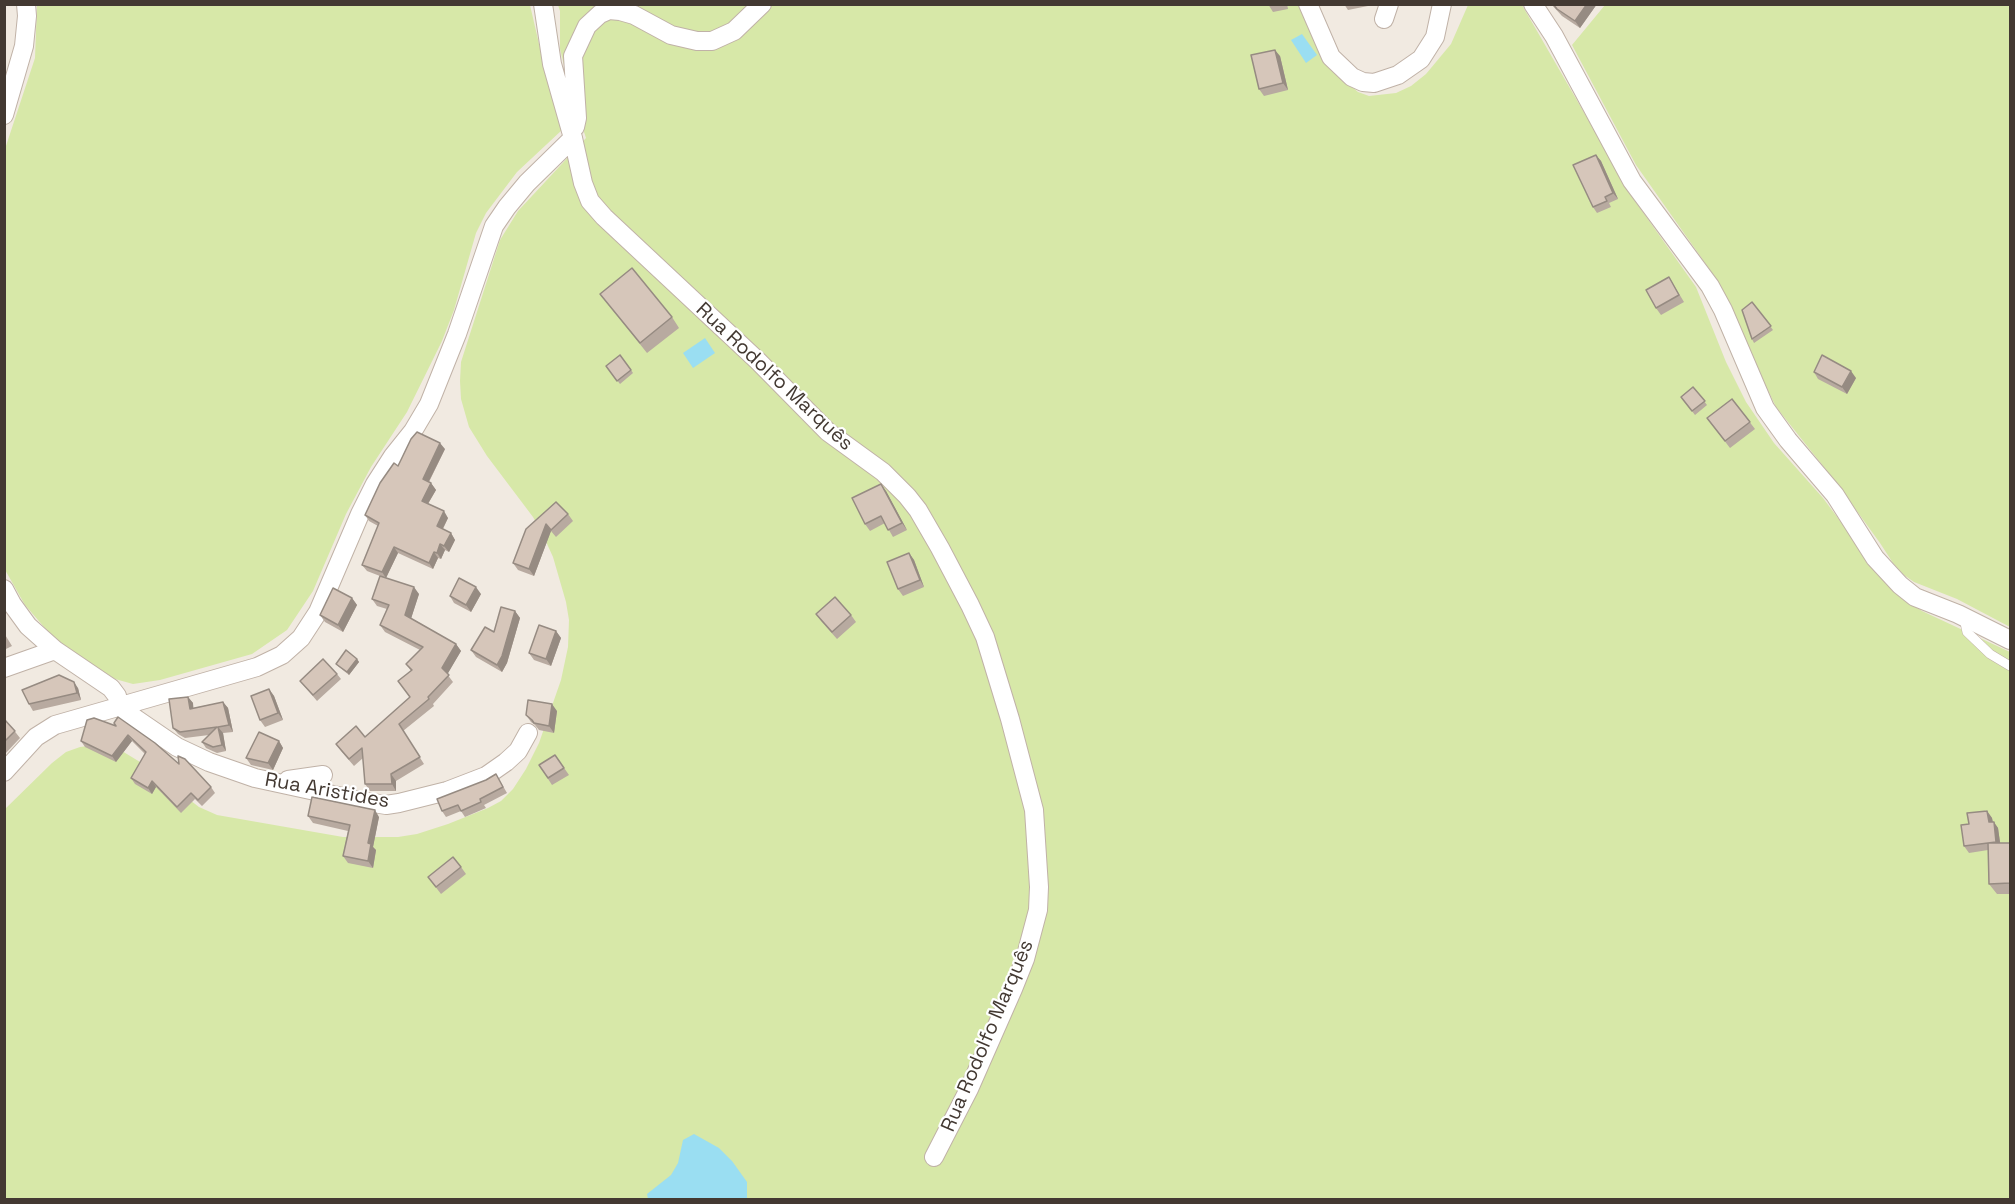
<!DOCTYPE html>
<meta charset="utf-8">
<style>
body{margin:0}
#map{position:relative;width:2015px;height:1204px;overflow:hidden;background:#f1eae1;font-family:"Space Grotesk",sans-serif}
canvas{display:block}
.frame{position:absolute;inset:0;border:6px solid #433932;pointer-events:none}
</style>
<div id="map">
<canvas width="2015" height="1204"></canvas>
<div class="frame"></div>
</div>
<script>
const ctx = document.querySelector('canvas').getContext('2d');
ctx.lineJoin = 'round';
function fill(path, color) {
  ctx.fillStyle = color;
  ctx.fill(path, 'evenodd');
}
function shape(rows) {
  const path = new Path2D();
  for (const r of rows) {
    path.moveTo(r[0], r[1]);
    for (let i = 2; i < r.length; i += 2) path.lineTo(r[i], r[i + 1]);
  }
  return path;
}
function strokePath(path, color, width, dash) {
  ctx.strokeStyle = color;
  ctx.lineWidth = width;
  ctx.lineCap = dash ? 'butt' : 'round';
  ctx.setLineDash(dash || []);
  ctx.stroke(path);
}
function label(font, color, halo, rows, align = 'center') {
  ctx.font = font + ' "Space Grotesk",sans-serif';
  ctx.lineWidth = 4.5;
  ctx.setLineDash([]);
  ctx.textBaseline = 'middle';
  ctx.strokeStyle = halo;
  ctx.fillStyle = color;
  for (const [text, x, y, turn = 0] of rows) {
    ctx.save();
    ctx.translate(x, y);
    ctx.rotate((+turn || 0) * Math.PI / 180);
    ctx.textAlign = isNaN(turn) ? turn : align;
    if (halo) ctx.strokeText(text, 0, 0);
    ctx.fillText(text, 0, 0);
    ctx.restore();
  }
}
const green = shape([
 [37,5,530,5,549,87,562,130,517,172,486,213,476,233,454,310,442,341,407,412,371,467,346,514,313,591,287,630,252,654,160,680,133,684,115,679,66,648,51,635,25,605,4,568,4,152,35,58],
 [558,5,1301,5,1337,74,1358,92,1369,96,1396,93,1411,86,1426,74,1451,44,1468,5,1522,5,1635,201,1696,287,1726,362,1746,402,1774,443,1823,498,1855,541,1903,598,1922,611,2010,652,2010,1199,5,1199,4,810,52,763,66,752,80,747,88,746,122,751,140,762,199,807,217,815,343,837,398,837,417,834,448,824,488,808,501,801,513,789,526,769,539,743,561,680,568,647,569,620,566,602,553,557,543,535,533,517,487,456,469,427,461,399,460,381,461,362,500,240,518,211,586,138,570,89,560,49,560,11],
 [1605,5,2010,5,2010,627,1957,599,1914,582,1904,575,1893,563,1880,543,1835,481,1776,407,1710,270,1636,165,1572,45]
]);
const water = shape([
 [1302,34,1317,55,1306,63,1291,40],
 [705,338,715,353,693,368,683,353],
 [694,1134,719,1148,732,1161,747,1182,747,1199,648,1199,647,1194,671,1175,678,1163,683,1140]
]);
const service = shape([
 [1964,618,1967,632,1990,654,2010,666]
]);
const minor = shape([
 [543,4,552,64,573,138,583,183,590,201,604,217,758,361,828,432,883,472,907,496,918,510,940,548,970,605,985,637,1010,719,1034,810,1039,887,1038,910,1025,959,1013,989,969,1089,934,1157],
 [1308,4,1331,57,1352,77,1363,82,1374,83,1398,75,1421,59,1435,37,1442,4],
 [1533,4,1554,36,1632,181,1710,286,1723,310,1765,408,1788,440,1835,495,1875,558,1900,585,1915,597,1958,614,2010,640],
 [1384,19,1389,4],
 [4,115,24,46,27,16,26,4],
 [575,127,577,118,573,56,587,26,600,14,609,10,620,11,634,15,671,35,697,41,712,41,734,31,762,4],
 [4,589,12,604,28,626,55,650,111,688,117,696,120,708,177,747,209,762,255,778,361,801,386,805,399,803,447,791,486,776,506,762,518,751,528,733],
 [4,668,55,650],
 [4,772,36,737,55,725,257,667,282,655,301,638,318,612,360,514,375,484,393,456,413,431,429,404,457,334,494,226,507,207,527,183,573,138],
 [288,780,323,775]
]);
const wall = shape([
 [1268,4,1287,4,1288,9,1273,12],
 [1344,4,1368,4,1368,6,1348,10],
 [1551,4,1597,4,1580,28,1562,16],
 [1280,56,1288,90,1264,96,1259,89],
 [1596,155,1601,161,1618,199,1609,203,1611,207,1597,213,1593,207],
 [1669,277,1684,302,1661,315,1656,308],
 [600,294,672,317,679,328,647,353],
 [1752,302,1773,330,1754,343,1752,339],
 [606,366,631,370,633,373,620,384],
 [1814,372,1856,378,1847,394,1818,379],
 [1693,387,1707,405,1695,415,1681,397],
 [1732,399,1755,429,1730,448,1707,418],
 [445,449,429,482,431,483,436,490,428,504,448,518,443,529,451,533,455,540,449,552,445,550,441,559,438,558,433,569,398,553,386,578,419,594,411,618,456,644,461,651,447,674,453,682,433,704,434,706,403,731,424,764,396,781,396,791,370,791,365,784,363,758,354,766,341,751,336,744,365,737,410,697,398,681,411,671,406,664,420,650,385,632,380,625,387,609,377,606,372,599,380,576,367,571,362,565,378,526,369,521,365,515,398,466],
 [886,491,907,530,893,537,885,523,870,531,865,524],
 [568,514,573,521,556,537,551,531,534,576,518,570,513,563,526,529],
 [909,553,914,560,924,587,903,596,898,589],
 [481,594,471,612,454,603,450,596],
 [352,598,357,605,343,632,325,622,320,615],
 [515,611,520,618,507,663,502,672,476,657,471,650,494,632],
 [816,614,851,615,856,622,837,639,821,621],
 [556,631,561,638,551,666,534,660,529,653],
 [4,633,12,646,4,650],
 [357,659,359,662,349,675,339,667,336,664],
 [337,674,341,679,317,701,300,681],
 [78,688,81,700,33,711,29,704],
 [269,689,274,696,283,720,265,727,260,720],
 [188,697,193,703,193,708,223,702,228,708,233,732,223,733,226,751,217,753,206,748,202,742,209,735,185,738,178,734,173,728],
 [557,711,554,733,539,730,535,725,531,722,526,715],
 [94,718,179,764,211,787,215,793,202,806,195,799,181,813,156,787,152,794,135,784,131,778,145,754,132,741,116,762,85,747,81,741],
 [5,719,20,738,5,754,4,753],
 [279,741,283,748,273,770,251,765,246,758],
 [555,755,569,775,552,785,539,765],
 [496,774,507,793,484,805,486,808,465,817,461,811,446,817,442,811],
 [1987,811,1992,818,1993,822,1998,828,2000,843,2010,843,2010,894,1997,894,1989,884,1988,850,1969,853,1964,846,1969,824],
 [308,816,379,817,373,847,376,850,373,868,348,863,343,856,348,831,313,823],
 [461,867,466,874,441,894,428,877]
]);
const shadedWall = shape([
 [1587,4,1597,4,1580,28,1575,21],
 [1275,50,1280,56,1288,90,1283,83],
 [1596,155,1601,161,1618,199,1613,193],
 [1851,371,1856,378,1847,394,1842,387],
 [440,443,445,449,427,485,423,479],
 [431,483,436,490,426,507,422,501],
 [881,484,886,491,907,530,902,523],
 [444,511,448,518,441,532,437,526],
 [546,524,551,531,534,576,529,569],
 [451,533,455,540,449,552,444,546],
 [440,544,445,550,441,559,437,553],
 [394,547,398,553,386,578,382,572],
 [434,552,438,558,433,569,429,563],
 [909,553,914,560,924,587,920,580],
 [414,587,419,594,410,622,405,615],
 [476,587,481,594,471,612,466,605],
 [352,598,357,605,343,632,338,625],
 [515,611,520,618,507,663,502,672,497,665],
 [556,631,561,638,551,666,546,659],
 [456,644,461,651,447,675,442,668],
 [357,659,359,662,349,675,347,672],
 [74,682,78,688,81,700,77,693],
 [269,689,274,696,283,720,278,713],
 [188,697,193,703,194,715,190,709],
 [223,702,228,708,233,732,229,725],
 [552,704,557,711,554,733,549,726],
 [218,727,223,733,226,751,222,745],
 [128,735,132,741,116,762,112,756],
 [279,741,283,748,273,770,268,763],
 [391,774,396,781,396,791,392,784],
 [152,781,156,787,152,794,148,788],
 [375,810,379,817,373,847,376,850,373,868,368,861,368,843],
 [1987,811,1992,818,1994,829,1989,822],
 [1994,822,1998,828,2001,849,1996,842]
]);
const building = shape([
 [1553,4,1587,4,1575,21,1557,9,1553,4],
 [1275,50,1283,83,1259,89,1251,55,1275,50],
 [1596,155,1613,193,1605,197,1607,201,1593,207,1573,165,1596,155],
 [632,268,672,317,640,343,600,294,632,268],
 [1669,277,1679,295,1656,308,1646,290,1669,277],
 [1752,302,1771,326,1752,339,1742,310,1752,302],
 [620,355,631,370,617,381,606,366,620,355],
 [1822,355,1851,371,1842,387,1814,372,1822,355],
 [1693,387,1705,401,1692,411,1681,397,1693,387],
 [1732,399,1750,422,1725,441,1707,418,1732,399],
 [417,432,440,443,423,479,431,483,422,501,444,511,437,526,451,533,444,546,440,544,437,553,434,552,429,563,394,547,382,572,362,565,379,523,365,515,380,483,394,463,398,466,411,439,417,432],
 [881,484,902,523,888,530,881,516,865,524,852,498,881,484],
 [556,502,568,514,551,530,546,524,529,569,513,563,526,529,556,502],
 [909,553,920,580,898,589,887,562,909,553],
 [380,576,414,587,405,615,456,644,442,668,449,675,428,697,429,699,399,724,420,757,391,774,392,784,365,784,362,748,349,759,336,744,356,726,365,737,410,697,398,681,412,670,406,664,423,647,380,625,389,605,372,599,380,576],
 [459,578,476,587,466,605,450,596,459,578],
 [333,588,352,598,338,625,320,615,333,588],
 [835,597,851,615,832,632,816,614,835,597],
 [501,607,515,611,502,656,497,665,471,650,485,627,494,632,501,607],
 [539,625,556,631,546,659,529,653,539,625],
 [346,650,357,659,347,672,336,664,346,650],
 [323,659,337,674,313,695,300,681,323,659],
 [59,675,74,682,77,693,29,704,22,690,59,675],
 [269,689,278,713,260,720,251,696,269,689],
 [188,697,190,709,223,702,229,725,218,727,222,745,213,747,202,742,217,727,180,732,173,728,169,699,188,697],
 [528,700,552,704,549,726,534,723,532,720,526,715,528,700],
 [118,717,155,743,179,764,178,756,185,759,211,787,198,800,191,793,177,807,152,781,148,788,131,778,146,752,128,735,112,756,81,741,87,720,94,718,116,726,114,723,118,717],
 [4,719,15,731,4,742,4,719],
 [259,732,279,741,268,763,246,758,259,732],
 [555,755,564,768,548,778,539,765,555,755],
 [496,774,503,787,480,799,481,802,461,811,458,805,442,811,437,799,486,780,496,774],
 [312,797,375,810,368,843,371,844,368,861,343,856,350,825,308,816,312,797],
 [1987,811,1989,822,1994,822,1996,842,1964,846,1961,825,1969,824,1967,813,1987,811],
 [1988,843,2010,843,2010,883,1989,884,1988,843],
 [453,857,461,867,436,887,428,877,453,857]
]);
const streetNames = [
 ["Rua Rodolfo Marquês",774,377,43],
 ["Rua Aristides",327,791,10],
 ["Rua Rodolfo Marquês",988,1036,-67]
];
fill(green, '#d7e8a8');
fill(water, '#9adef2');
strokePath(service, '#c0b2a7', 10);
strokePath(minor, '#c0b2a7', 20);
strokePath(service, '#fff', 9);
strokePath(minor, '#fff', 18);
fill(wall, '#b8aaa0');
fill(shadedWall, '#968b82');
fill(building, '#d6c6ba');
strokePath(building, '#968b82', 1.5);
label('20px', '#433932', '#fff', streetNames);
</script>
